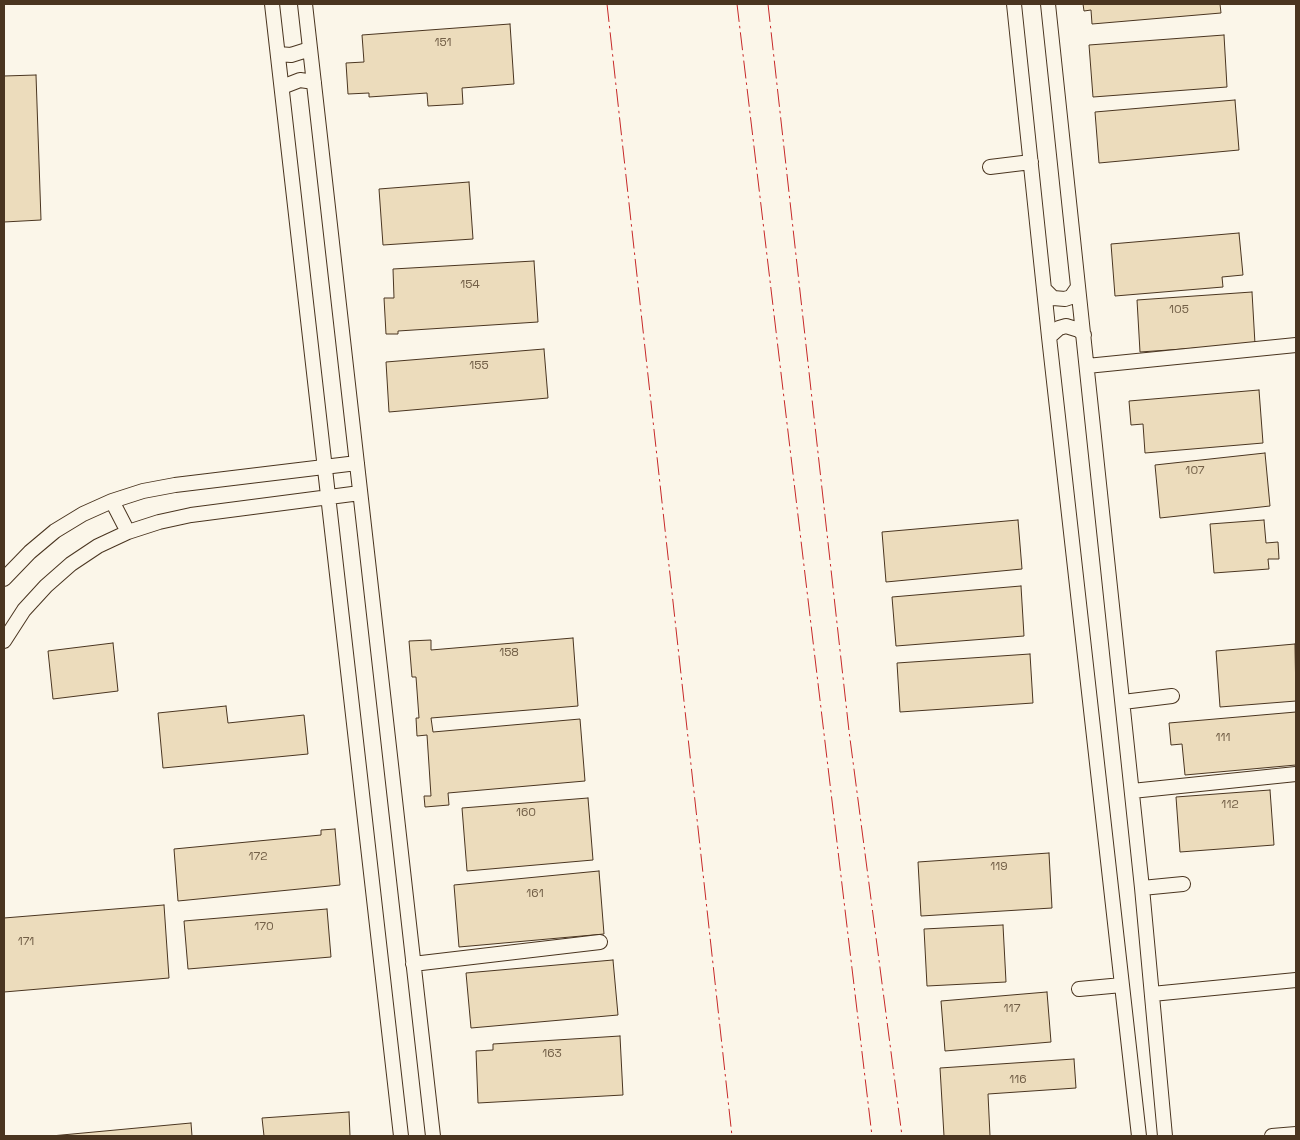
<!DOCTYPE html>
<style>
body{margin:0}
#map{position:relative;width:1300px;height:1140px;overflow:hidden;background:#fbf6e9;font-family:"Space Grotesk",sans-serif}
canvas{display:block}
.frame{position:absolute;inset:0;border:5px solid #4a3520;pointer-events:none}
</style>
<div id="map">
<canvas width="1300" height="1140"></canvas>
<div class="frame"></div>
</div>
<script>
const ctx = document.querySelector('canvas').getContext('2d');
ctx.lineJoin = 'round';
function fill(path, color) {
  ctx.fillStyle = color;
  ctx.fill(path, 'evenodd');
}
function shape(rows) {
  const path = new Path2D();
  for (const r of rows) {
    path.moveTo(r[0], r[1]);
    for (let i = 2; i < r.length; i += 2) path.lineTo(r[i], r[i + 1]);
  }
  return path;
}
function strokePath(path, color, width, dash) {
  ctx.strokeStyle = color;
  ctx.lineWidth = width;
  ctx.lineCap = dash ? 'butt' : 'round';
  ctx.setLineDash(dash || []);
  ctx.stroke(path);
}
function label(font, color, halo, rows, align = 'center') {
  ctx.font = font + ' "Space Grotesk",sans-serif';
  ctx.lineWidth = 4;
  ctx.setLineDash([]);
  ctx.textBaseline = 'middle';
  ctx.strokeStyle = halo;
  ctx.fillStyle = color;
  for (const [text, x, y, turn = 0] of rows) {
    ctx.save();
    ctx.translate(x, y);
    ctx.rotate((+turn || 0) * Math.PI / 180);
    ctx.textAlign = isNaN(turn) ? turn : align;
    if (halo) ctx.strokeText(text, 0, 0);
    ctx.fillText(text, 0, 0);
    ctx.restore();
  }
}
const building = shape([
 [1083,4,1220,4,1221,13,1092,24,1091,10,1084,11,1083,4],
 [510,24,514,84,462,88,463,104,428,106,427,93,369,97,369,93,348,94,346,63,364,62,362,35,510,24],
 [1224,35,1227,87,1093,97,1089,45,1224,35],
 [36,75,41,220,4,222,4,76,36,75],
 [1235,100,1239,150,1099,163,1095,112,1235,100],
 [469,182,473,239,383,245,379,189,469,182],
 [1239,233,1243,275,1222,277,1223,287,1115,296,1111,244,1239,233],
 [534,261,538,322,398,331,398,334,386,334,384,298,394,298,393,269,534,261],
 [1252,292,1255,344,1140,352,1137,300,1252,292],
 [544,349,548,398,389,412,386,362,544,349],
 [1259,390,1263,443,1145,453,1143,424,1131,425,1129,401,1259,390],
 [1265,453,1270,506,1160,518,1155,465,1265,453],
 [1018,520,1022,569,886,582,882,532,1018,520],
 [1264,520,1266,543,1278,542,1279,559,1268,559,1269,569,1214,573,1210,524,1264,520],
 [1021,586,1024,636,896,646,892,597,1021,586],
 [573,638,578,706,431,718,433,732,580,719,585,781,448,793,449,805,425,807,424,796,431,796,427,735,417,736,416,718,419,718,416,677,412,677,409,641,431,640,431,650,573,638],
 [113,643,118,691,53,699,48,651,113,643],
 [1295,644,1296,701,1220,707,1216,651,1295,644],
 [1030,654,1033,703,900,712,897,663,1030,654],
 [226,706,228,723,304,715,308,754,163,768,158,713,226,706],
 [1296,712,1296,765,1185,775,1182,744,1171,745,1169,723,1296,712],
 [1270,790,1274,845,1180,852,1176,797,1270,790],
 [588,798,593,860,467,871,462,808,588,798],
 [335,829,340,885,178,901,174,849,321,835,321,830,335,829],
 [1049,853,1052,908,921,916,918,862,1049,853],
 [599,871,604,934,459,947,454,885,599,871],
 [164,905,169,978,4,992,4,918,164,905],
 [327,909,331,957,188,969,184,921,327,909],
 [1003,925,1006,982,927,986,924,929,1003,925],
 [613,960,618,1015,471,1028,466,973,613,960],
 [1047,992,1051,1042,945,1051,941,1001,1047,992],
 [620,1036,623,1095,478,1103,476,1051,493,1050,493,1044,620,1036],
 [1074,1059,1076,1088,988,1094,990,1136,944,1136,940,1068,1074,1059],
 [349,1112,350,1136,264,1136,262,1118,349,1112],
 [191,1123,192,1136,51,1136,191,1123]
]);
const minor = shape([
 [272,4,401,1136],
 [305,4,433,1136],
 [1014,4,1049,337,1139,1136],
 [1048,4,1142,888,1165,1136],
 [278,54,291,55,310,49],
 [282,87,300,80,314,82],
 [990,167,1031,162],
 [1044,289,1053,298,1065,299,1071,297,1078,287],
 [1049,337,1059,328,1066,326,1079,330,1084,335],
 [1087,366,1296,345],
 [112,501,128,532],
 [4,579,30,552,55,531,83,514,112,501,143,491,175,485,357,463],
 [4,641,24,610,46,586,71,564,98,546,128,532,159,522,191,515,360,493],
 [1123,702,1172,696],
 [1132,791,1296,774],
 [1142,888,1183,884],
 [413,964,600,942],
 [1079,989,1122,985],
 [1152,994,1296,980],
 [1272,1136,1296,1134]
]);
const power = shape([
 [607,4,732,1136],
 [737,4,872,1136],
 [768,4,849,731,902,1136]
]);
const numberNames = [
 ["151",443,43],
 ["154",470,285],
 ["105",1179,310],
 ["155",479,366],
 ["107",1195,471],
 ["158",509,653],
 ["111",1223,738],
 ["112",1230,805],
 ["160",526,813],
 ["172",258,857],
 ["119",999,867],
 ["161",535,894],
 ["170",264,927],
 ["171",26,942],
 ["117",1012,1009],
 ["163",552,1054],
 ["116",1018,1080]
];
fill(building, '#ecdcbc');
strokePath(building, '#4a3520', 1);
strokePath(minor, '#4a3520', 16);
strokePath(minor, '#fbf6e9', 14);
strokePath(power, '#c62828', 1, [18, 4, 2.5, 4]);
label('12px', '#725f47', null, numberNames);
</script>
